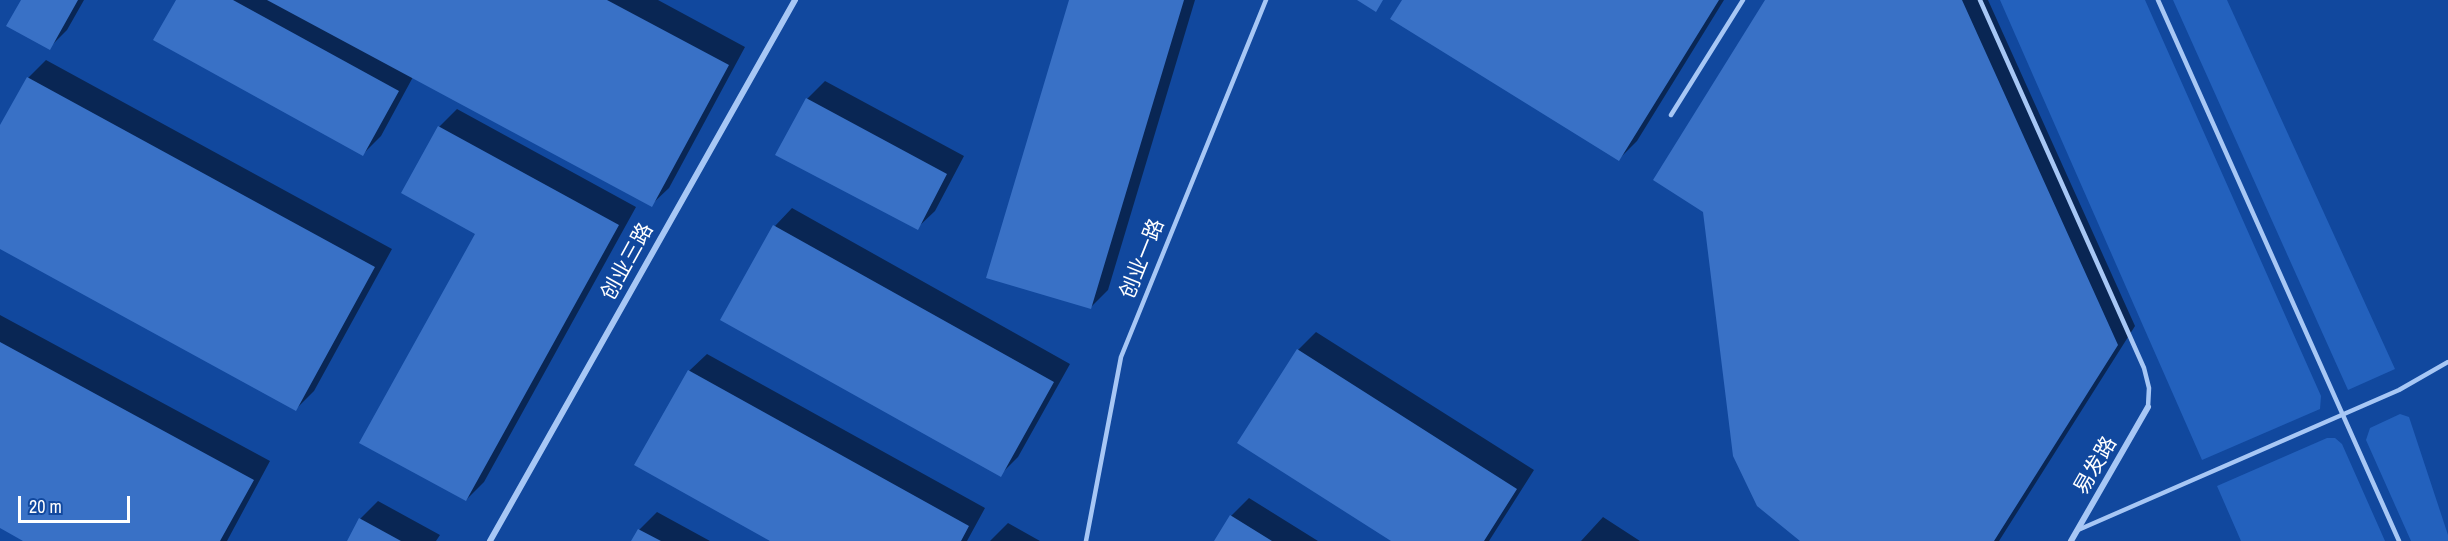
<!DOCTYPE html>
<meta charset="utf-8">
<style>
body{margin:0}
#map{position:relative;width:2448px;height:541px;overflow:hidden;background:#11489e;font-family:"Archivo Narrow",sans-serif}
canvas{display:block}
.scale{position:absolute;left:18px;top:496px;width:112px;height:27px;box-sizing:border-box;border:3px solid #fff;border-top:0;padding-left:8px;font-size:18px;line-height:21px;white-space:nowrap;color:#fff;-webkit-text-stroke:4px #11489e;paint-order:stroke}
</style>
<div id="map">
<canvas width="2448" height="541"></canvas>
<div class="scale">20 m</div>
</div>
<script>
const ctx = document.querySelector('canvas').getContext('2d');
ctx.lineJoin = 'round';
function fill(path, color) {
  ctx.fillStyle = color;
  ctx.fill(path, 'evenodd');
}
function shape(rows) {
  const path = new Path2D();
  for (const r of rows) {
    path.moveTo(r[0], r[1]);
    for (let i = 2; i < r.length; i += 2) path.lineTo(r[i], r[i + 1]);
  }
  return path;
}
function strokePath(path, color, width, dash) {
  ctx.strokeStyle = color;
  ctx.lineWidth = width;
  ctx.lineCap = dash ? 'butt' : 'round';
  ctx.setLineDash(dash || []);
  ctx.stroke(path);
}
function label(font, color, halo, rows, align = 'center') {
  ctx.font = font + ' "Archivo Narrow","Noto Sans SC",sans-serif';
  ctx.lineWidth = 5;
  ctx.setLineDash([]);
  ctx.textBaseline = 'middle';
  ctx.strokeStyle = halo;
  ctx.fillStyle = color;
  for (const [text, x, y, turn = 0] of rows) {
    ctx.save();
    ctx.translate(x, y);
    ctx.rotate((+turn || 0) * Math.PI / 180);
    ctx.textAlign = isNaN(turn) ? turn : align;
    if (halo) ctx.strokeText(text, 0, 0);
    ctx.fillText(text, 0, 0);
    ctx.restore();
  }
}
const green = shape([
 [2000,0,2145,0,2321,396,2320,409,2202,460],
 [2173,0,2227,0,2395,369,2348,390],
 [2400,414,2409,417,2448,535,2448,541,2411,541,2366,440,2370,428],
 [2327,438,2335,438,2342,444,2385,541,2241,541,2217,486]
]);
const shadow = shape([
 [22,0,84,0,67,30,49,48],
 [177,0,658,0,745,47,669,188,651,205,413,77,381,136,363,154],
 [1071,0,1195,0,1108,290,1090,308],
 [1403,0,1724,0,1637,141,1619,159],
 [1767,0,1988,0,2135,326,1999,541,1802,541],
 [46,60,392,249,314,391,296,409,0,248,0,129,28,78],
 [825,81,964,156,935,211,917,228,807,99],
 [457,109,636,207,484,482,466,500,477,234,439,127],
 [792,208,1070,364,1018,457,1000,475,775,226],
 [0,315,270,461,227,541,27,541,0,527],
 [1316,332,1534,470,1489,541,1393,541,1298,350],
 [707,354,985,508,967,541,773,541,689,371],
 [1249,498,1318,541,1216,541,1231,516],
 [378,501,440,535,436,541,348,541,360,519],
 [657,512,710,541,633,541,639,530],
 [1603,517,1640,541,1581,541],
 [1008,523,1040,541,990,541]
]);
const building = shape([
 [21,0,78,0,50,50,6,26],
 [176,0,233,0,399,91,363,156,153,40],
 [267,0,607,0,729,65,652,207],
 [1069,0,1184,0,1091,309,986,278],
 [1357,0,1383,0,1376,12],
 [1402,0,1719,0,1619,161,1390,19],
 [1765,0,1962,0,2118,345,1994,541,1800,541,1757,506,1733,456,1703,212,1653,180],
 [27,77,375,267,296,411,0,249,0,125],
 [806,98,947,174,918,230,775,155],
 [438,126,619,225,466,501,359,443,475,234,401,193],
 [773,225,1054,382,1001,477,720,320],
 [0,342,254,480,220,541,23,541,0,528],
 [1297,349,1517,489,1484,541,1391,541,1237,443],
 [688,370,969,526,961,541,770,541,634,465],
 [1230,515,1272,541,1214,541],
 [359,518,401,541,347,541],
 [638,529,661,541,631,541]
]);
const service = shape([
 [1980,0,2144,368,2149,388,2148,407],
 [2158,0,2399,541],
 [1671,115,1743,0],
 [2078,530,2399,390,2448,362],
 [1086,541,1121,357,1266,0]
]);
const minor = shape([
 [490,541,795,0],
 [2071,541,2148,407]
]);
const streetNames = [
 ["创业一路",1143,259,-68],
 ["创业三路",628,262,-61],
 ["易发路",2096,466,-60]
];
fill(green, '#2361bd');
fill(shadow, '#0007');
fill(building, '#3971c6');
strokePath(service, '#a7c7f5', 4.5);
strokePath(minor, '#a7c7f5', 6);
label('21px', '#fff', '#11489e', streetNames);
</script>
